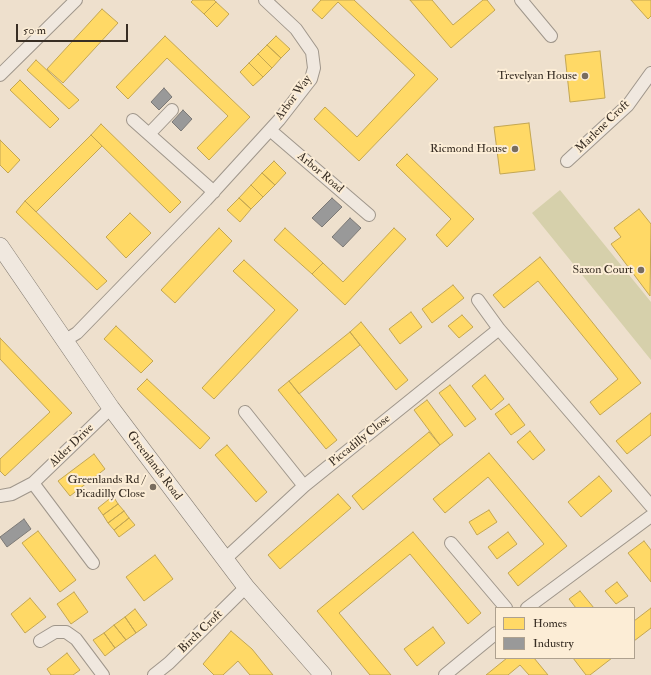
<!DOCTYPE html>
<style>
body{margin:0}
#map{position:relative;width:651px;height:675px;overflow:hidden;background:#eee0cd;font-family:"IM FELL Double Pica",serif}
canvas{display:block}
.legend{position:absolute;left:495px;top:607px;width:140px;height:52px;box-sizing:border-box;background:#fcedd6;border:1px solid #aea18f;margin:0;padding:5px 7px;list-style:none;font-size:12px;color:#382e24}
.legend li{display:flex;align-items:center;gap:8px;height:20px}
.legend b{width:20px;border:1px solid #aea18f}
.scale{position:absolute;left:16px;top:24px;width:112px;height:18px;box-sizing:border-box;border:2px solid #382e24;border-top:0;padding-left:5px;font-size:12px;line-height:14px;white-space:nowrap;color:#382e24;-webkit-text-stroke:3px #fcedd6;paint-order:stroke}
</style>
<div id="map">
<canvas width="651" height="675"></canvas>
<ul class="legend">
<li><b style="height:11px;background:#ffd966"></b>Homes</li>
<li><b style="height:11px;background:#999"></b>Industry</li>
</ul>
<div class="scale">50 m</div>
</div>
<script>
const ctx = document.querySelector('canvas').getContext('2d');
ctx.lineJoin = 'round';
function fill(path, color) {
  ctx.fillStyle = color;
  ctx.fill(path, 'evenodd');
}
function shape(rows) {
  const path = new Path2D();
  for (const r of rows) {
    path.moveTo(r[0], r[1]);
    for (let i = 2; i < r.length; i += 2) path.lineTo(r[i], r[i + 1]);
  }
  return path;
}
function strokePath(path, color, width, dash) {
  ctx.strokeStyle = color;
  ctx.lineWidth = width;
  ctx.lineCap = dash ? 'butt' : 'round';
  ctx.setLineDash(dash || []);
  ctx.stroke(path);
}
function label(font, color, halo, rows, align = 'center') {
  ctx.font = font + ' "IM FELL Double Pica",serif';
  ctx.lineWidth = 4;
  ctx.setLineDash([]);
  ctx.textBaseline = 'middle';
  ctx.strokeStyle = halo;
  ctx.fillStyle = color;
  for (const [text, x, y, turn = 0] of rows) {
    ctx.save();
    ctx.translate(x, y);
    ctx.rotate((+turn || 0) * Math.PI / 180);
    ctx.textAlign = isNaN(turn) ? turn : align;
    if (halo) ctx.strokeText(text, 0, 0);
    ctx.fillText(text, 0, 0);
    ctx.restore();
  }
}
const green = shape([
 [560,190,651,302,651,360,532,213]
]);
const homes = shape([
 [193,0,214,0,216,2,204,14,191,2,193,0],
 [321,0,354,0,438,79,359,161,314,119,325,107,357,137,415,75,338,2,322,19,312,10,321,0],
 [410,0,432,0,453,25,483,0,487,0,495,10,451,48,410,0],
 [631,0,651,0,651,16,648,19,631,0],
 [216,2,229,14,217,27,204,14,216,2],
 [102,9,118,23,63,83,47,69,102,9],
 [165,36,250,117,209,160,197,148,228,116,167,58,128,99,116,87,165,36],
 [276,36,290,49,281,58,267,45,276,36],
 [267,45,281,58,272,68,258,54,267,45],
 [600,51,605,98,570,102,565,55,600,51],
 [258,54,272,68,263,77,249,63,258,54],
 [36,60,79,100,69,109,27,70,36,60],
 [249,63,263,77,253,86,240,72,249,63],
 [20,80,59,119,50,128,10,90,20,80],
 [529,123,535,170,500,174,494,127,529,123],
 [101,124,181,202,170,213,91,135,101,124],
 [91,135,102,146,36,212,25,201,91,135],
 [0,140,20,160,8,173,0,165,0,140],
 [407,154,474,219,447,247,436,235,451,219,396,165,407,154],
 [274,161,286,173,275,185,262,173,274,161],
 [262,173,275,185,263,197,251,185,262,173],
 [251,185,263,197,251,209,239,198,251,185],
 [239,198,251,209,240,222,227,210,239,198],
 [25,201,107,281,97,290,16,212,25,201],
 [639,209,651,224,650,296,611,244,621,237,614,228,639,209],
 [130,213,151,233,126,258,106,237,130,213],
 [219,228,232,241,175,303,161,290,219,228],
 [285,228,323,263,312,274,274,240,285,228],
 [394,228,406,239,345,305,312,274,323,263,343,282,394,228],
 [540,257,641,383,600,415,590,402,618,379,538,281,504,308,493,295,540,257],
 [244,260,298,310,214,399,202,388,275,310,233,271,244,260],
 [453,285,464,298,432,323,422,309,453,285],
 [411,312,422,327,400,344,389,329,411,312],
 [462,315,473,327,459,338,448,326,462,315],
 [361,322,408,380,396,390,350,332,361,322],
 [116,326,153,361,141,373,104,339,116,326],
 [350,332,360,345,299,394,289,381,350,332],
 [0,338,72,413,5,476,0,471,0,459,50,412,0,359,0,338],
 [485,375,504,399,491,410,472,386,485,375],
 [147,379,210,438,200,449,137,389,147,379],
 [289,381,337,440,326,449,278,390,289,381],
 [450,385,476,419,465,427,439,393,450,385],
 [427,400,453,435,440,445,414,410,427,400],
 [509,404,525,425,511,435,495,414,509,404],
 [651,413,651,435,627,454,616,441,651,413],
 [530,431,545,450,533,460,517,442,530,431],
 [429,432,440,445,363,510,352,496,429,432],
 [227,445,267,492,256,502,215,455,227,445],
 [489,453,567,546,518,586,508,573,544,544,488,477,445,513,433,499,489,453],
 [94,454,105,469,70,496,58,481,94,454],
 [599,476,612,491,581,517,568,502,599,476],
 [338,494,351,508,280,569,268,555,338,494],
 [113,496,118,504,103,515,98,508,113,496],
 [118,504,124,511,108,523,103,515,118,504],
 [489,510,497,522,477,535,469,522,489,510],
 [124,511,129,518,114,530,108,523,124,511],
 [129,518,135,525,119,537,114,530,129,518],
 [38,531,76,580,60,592,22,543,38,531],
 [413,532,481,613,468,624,410,554,339,613,391,675,370,675,317,611,413,532],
 [508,532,517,544,497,559,488,547,508,532],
 [644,541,651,550,651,582,628,553,644,541],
 [155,555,173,579,144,601,126,577,155,555],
 [617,582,628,596,616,604,605,591,617,582],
 [580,591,594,608,576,608,569,599,580,591],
 [74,592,88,612,71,624,57,604,74,592],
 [30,598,46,617,25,633,11,614,30,598],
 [651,608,651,628,634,641,634,621,651,608],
 [135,609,147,625,136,633,125,617,135,609],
 [125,617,136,633,126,640,114,625,125,617],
 [114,625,126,640,115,648,104,633,114,625],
 [433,627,445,643,417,666,404,649,433,627],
 [231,631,252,649,273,675,250,675,238,661,223,675,214,675,203,664,231,631],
 [104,633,115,648,105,656,93,640,104,633],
 [67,653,80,670,73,675,51,675,47,669,67,653],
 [507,658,534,658,548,675,529,675,520,665,508,675,486,675,507,658],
 [573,658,612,658,590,675,586,675,573,658]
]);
const industry = shape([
 [164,88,172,97,159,110,151,102,164,88],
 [183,110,192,119,181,131,172,122,183,110],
 [332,198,342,207,322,227,312,218,332,198],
 [350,218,361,228,343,247,332,237,350,218],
 [24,519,31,529,7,547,0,537,24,519]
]);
const street = shape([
 [521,0,551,36],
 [0,75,76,0],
 [133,120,214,192],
 [270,130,369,215],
 [149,134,172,110],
 [567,161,628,105,651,73],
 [478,300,499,329,651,506],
 [64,341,77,333,206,200,279,120,311,79,314,68,312,52,296,29,265,0],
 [245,412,304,486],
 [33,483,93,563],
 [0,496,12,494,33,483,111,408],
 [451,543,506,608],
 [225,559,304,486,499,329],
 [527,608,651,516],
 [40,641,55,632,66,632,76,639,103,675],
 [154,675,169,663,246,587],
 [445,675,496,633]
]);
const secondary = shape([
 [0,246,111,408,246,587,323,675]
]);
const markers = [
 [585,76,4,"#786c5f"],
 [515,149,4,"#786c5f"],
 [641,270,4,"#786c5f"],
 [153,487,4,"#786c5f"]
];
const poiNames = [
 ["Trevelyan House",577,76],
 ["Ricmond House",507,149],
 ["Saxon Court",633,270],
 ["Greenlands Rd /",145,480],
 ["Picadilly Close",145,494]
];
const streetNames = [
 ["Arbor Way",294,98,-54],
 ["Marlene Croft",603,127,-44],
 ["Arbor Road",320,173,40],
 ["Piccadilly Close",360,441,-39],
 ["Alder Drive",72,446,-44],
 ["Greenlands Road",154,466,53],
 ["Birch Croft",201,632,-44]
];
fill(green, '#d6d0ab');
fill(homes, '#ffd966');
strokePath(homes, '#c3a652', 1);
fill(industry, '#999');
strokePath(industry, '#7c7976', 1);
strokePath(street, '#9f968b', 14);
strokePath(secondary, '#867e74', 18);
strokePath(street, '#f0e8df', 12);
strokePath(secondary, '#f0e8df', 17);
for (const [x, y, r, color] of markers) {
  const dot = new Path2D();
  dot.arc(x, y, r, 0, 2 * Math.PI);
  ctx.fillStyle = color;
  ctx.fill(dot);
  strokePath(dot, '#fcedd6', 1.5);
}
label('12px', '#382e24', '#fcedd6', poiNames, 'right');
label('12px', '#382e24', '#fcedd6', streetNames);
</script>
